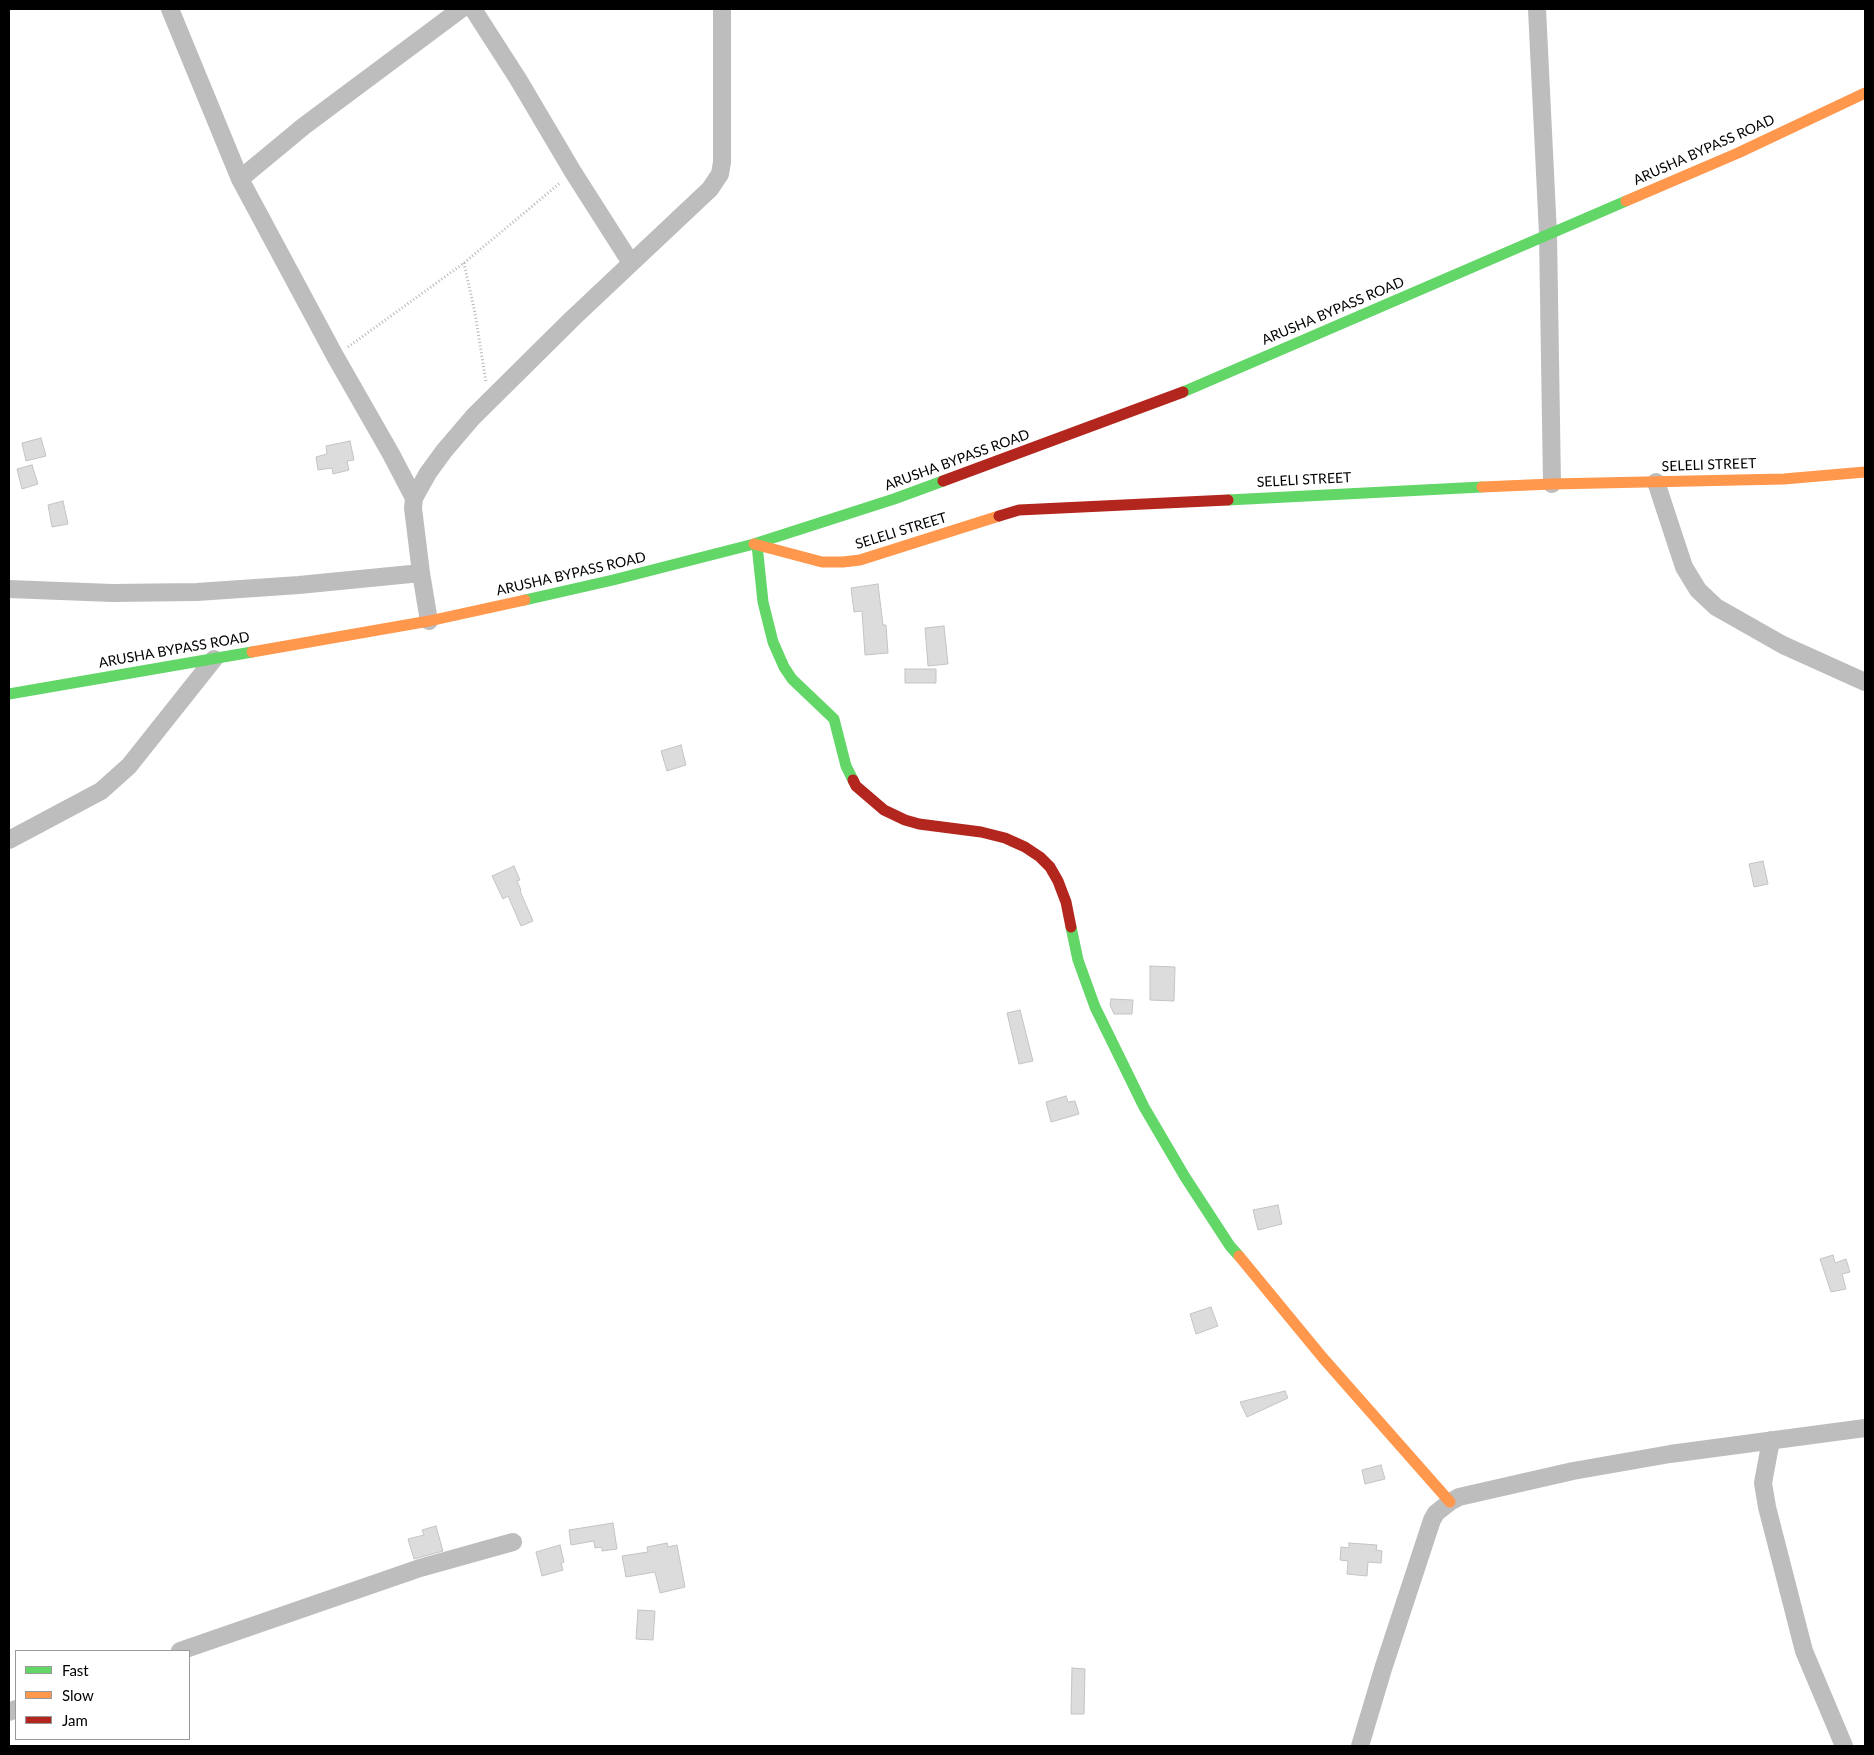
<!DOCTYPE html>
<style>
body{margin:0}
#map{position:relative;width:1874px;height:1755px;overflow:hidden;background:#fff;font-family:Lato,sans-serif}
canvas{display:block}
.frame{position:absolute;inset:0;border:10px solid #000;pointer-events:none}
.legend{position:absolute;left:15px;top:1650px;width:175px;height:90px;box-sizing:border-box;background:#fff;border:1px solid #999;margin:0;padding:6px 9px;list-style:none;font-size:15px;color:#000}
.legend li{display:flex;align-items:center;gap:10px;height:25px}
.legend b{width:25px;border:1px solid #999}
</style>
<div id="map">
<canvas width="1874" height="1755"></canvas>
<div class="frame"></div>
<ul class="legend">
<li><b style="height:6px;background:#63d668"></b>Fast</li>
<li><b style="height:6px;background:#ff974d"></b>Slow</li>
<li><b style="height:6px;background:#b3261e"></b>Jam</li>
</ul>
</div>
<script>
const ctx = document.querySelector('canvas').getContext('2d');
ctx.lineJoin = 'round';
function fill(path, color) {
  ctx.fillStyle = color;
  ctx.fill(path, 'evenodd');
}
function shape(rows) {
  const path = new Path2D();
  for (const r of rows) {
    path.moveTo(r[0], r[1]);
    for (let i = 2; i < r.length; i += 2) path.lineTo(r[i], r[i + 1]);
  }
  return path;
}
function strokePath(path, color, width, dash) {
  ctx.strokeStyle = color;
  ctx.lineWidth = width;
  ctx.lineCap = dash ? 'butt' : 'round';
  ctx.setLineDash(dash || []);
  ctx.stroke(path);
}
function label(font, color, halo, rows, align = 'center') {
  ctx.font = font + ' Lato,sans-serif';
  ctx.lineWidth = 4;
  ctx.setLineDash([]);
  ctx.textBaseline = 'middle';
  ctx.strokeStyle = halo;
  ctx.fillStyle = color;
  for (const [text, x, y, turn = 0] of rows) {
    ctx.save();
    ctx.translate(x, y);
    ctx.rotate((+turn || 0) * Math.PI / 180);
    ctx.textAlign = isNaN(turn) ? turn : align;
    if (halo) ctx.strokeText(text, 0, 0);
    ctx.fillText(text, 0, 0);
    ctx.restore();
  }
}
const building = shape([
 [41,438,46,456,26,461,22,443,41,438],
 [350,441,354,460,347,461,349,470,333,474,332,468,318,470,316,457,327,454,326,446,350,441],
 [32,465,38,484,22,489,17,469,32,465],
 [63,501,68,524,52,527,48,505,63,501],
 [878,584,883,625,886,625,888,653,865,655,862,611,854,612,851,588,878,584],
 [944,626,948,664,928,666,925,628,944,626],
 [905,669,936,669,936,683,905,683,905,669],
 [681,745,686,765,667,771,661,751,681,745],
 [1763,861,1768,884,1754,887,1749,864,1763,861],
 [514,866,520,880,517,881,521,890,520,891,533,921,521,926,508,896,503,899,492,876,514,866],
 [1150,966,1175,967,1174,1001,1150,1000,1150,966],
 [1111,999,1133,1000,1132,1014,1114,1014,1110,1005,1111,999],
 [1020,1010,1033,1061,1019,1064,1007,1013,1020,1010],
 [1066,1096,1068,1102,1075,1101,1079,1114,1051,1122,1046,1102,1066,1096],
 [1278,1205,1282,1224,1258,1230,1253,1210,1278,1205],
 [1833,1255,1835,1263,1846,1259,1850,1272,1842,1274,1846,1289,1831,1292,1820,1259,1833,1255],
 [1211,1307,1218,1326,1196,1334,1190,1314,1211,1307],
 [1285,1391,1288,1398,1247,1417,1240,1402,1285,1391],
 [1381,1465,1385,1479,1365,1484,1362,1470,1381,1465],
 [613,1523,617,1549,602,1551,602,1547,595,1548,594,1541,571,1545,569,1530,613,1523],
 [436,1526,443,1551,414,1559,408,1539,424,1535,422,1530,436,1526],
 [667,1543,668,1547,677,1545,685,1587,660,1593,655,1572,626,1577,622,1556,648,1552,647,1547,667,1543],
 [1349,1543,1377,1545,1376,1550,1382,1551,1381,1563,1368,1562,1367,1576,1347,1574,1348,1561,1340,1560,1341,1547,1349,1548,1349,1543],
 [560,1545,564,1562,561,1563,563,1570,542,1576,536,1552,560,1545],
 [638,1610,655,1611,653,1640,636,1639,638,1610],
 [1072,1668,1085,1669,1084,1714,1071,1714,1072,1668]
]);
const path = shape([
 [464,263,475,313,486,382],
 [348,347,464,263,560,183]
]);
const street = shape([
 [170,9,240,179,335,356,391,454,414,498],
 [473,9,518,79,573,172,631,263],
 [1537,9,1548,234,1552,484],
 [240,179,304,126,461,9],
 [1656,482,1684,567,1698,590,1716,607,1783,645,1865,682],
 [9,589,112,593,197,592,299,585,421,573],
 [429,621,421,573,413,508,414,498,428,473,444,451,473,417,573,318,710,189,720,174,722,162,722,9],
 [9,840,101,791,129,766,214,659],
 [1771,1440,1763,1483,1767,1507,1804,1651,1844,1746],
 [180,1651,420,1568,513,1542],
 [9,1712,16,1709],
 [1360,1746,1383,1669,1432,1520,1436,1513,1450,1502,1459,1497,1573,1471,1670,1454,1865,1428]
]);
const fast = shape([
 [1183,392,1626,201],
 [1228,500,1482,487],
 [757,545,763,602,773,642,784,667,792,679,834,719,846,766,853,780],
 [525,600,613,580,754,544,894,499,943,481],
 [9,694,252,652],
 [1071,927,1078,960,1095,1007,1144,1107,1185,1177,1230,1246,1239,1256]
]);
const slow = shape([
 [1626,201,1738,153,1865,93],
 [1482,487,1552,484,1784,479,1865,472],
 [754,544,822,562,843,562,860,560,999,516],
 [252,652,429,621,525,600],
 [1239,1256,1323,1358,1450,1502]
]);
const jam = shape([
 [943,481,1183,392],
 [999,516,1019,510,1228,500],
 [853,780,856,786,884,810,905,820,919,824,981,832,1005,838,1025,847,1040,857,1050,867,1058,881,1066,902,1071,927]
]);
const streetNames = [
 ["ARUSHA BYPASS ROAD",1704,150,-24],
 ["ARUSHA BYPASS ROAD",1333,311,-23],
 ["ARUSHA BYPASS ROAD",957,460,-20],
 ["SELELI STREET",1709,465,-2],
 ["SELELI STREET",1304,480,-3],
 ["SELELI STREET",901,531,-17],
 ["ARUSHA BYPASS ROAD",571,574,-13],
 ["ARUSHA BYPASS ROAD",174,650,-10]
];
fill(building, '#dcdcdc');
strokePath(building, '#c4c4c4', 1);
strokePath(path, '#b8b8b8', 3, [1, 2.5]);
strokePath(street, '#bdbdbd', 18);
strokePath(fast, '#63d668', 11);
strokePath(slow, '#ff974d', 11);
strokePath(jam, '#b3261e', 11);
label('14px', '#000', '#fff', streetNames);
</script>
